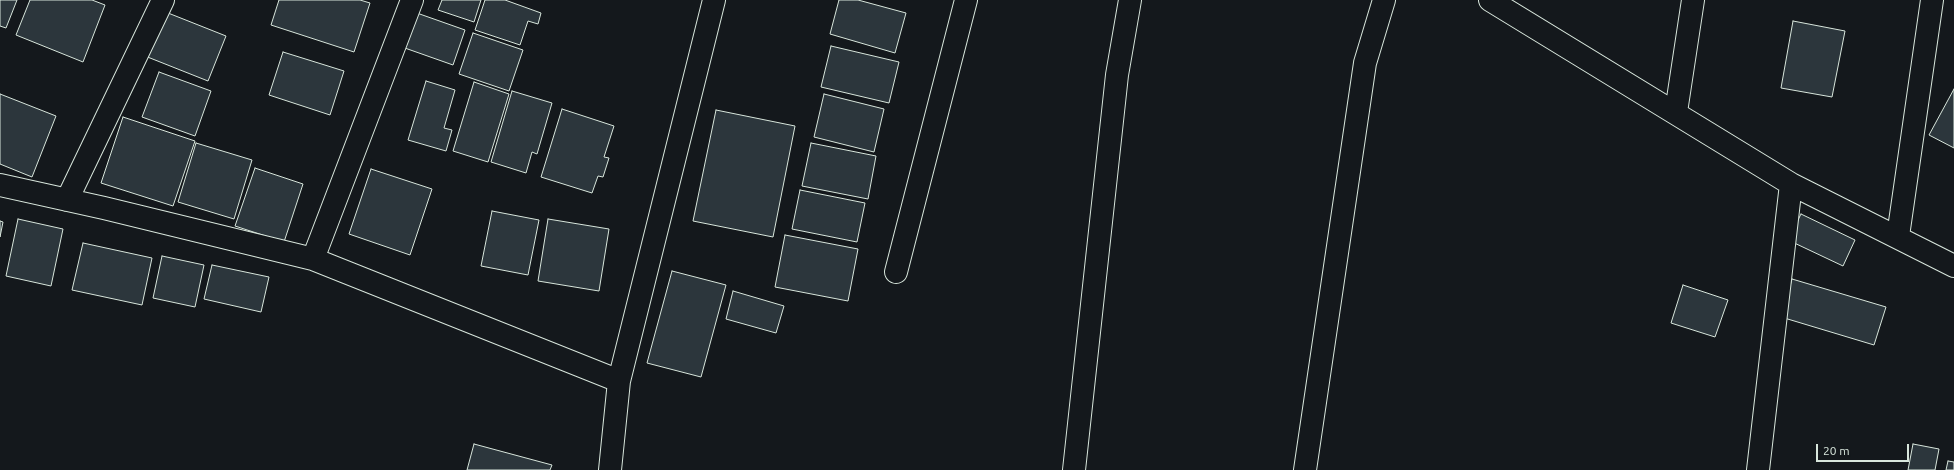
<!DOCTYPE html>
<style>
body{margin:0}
#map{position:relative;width:1954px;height:470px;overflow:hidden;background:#14181c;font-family:Ubuntu,sans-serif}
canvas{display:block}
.scale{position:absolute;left:1816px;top:444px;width:93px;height:18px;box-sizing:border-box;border:2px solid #d8e6dc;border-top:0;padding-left:5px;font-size:12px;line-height:14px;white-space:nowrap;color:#d8e6dc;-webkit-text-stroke:3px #14181c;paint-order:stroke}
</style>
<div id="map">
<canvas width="1954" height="470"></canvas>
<div class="scale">20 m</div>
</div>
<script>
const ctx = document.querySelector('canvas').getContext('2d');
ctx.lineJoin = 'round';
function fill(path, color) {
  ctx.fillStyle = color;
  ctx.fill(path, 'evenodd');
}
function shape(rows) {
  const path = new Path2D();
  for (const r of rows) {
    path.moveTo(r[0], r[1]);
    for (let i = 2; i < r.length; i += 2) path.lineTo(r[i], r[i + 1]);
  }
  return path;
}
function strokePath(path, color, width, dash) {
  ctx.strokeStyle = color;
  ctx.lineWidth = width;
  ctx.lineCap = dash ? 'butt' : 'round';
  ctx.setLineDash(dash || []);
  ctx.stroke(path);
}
const building = shape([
 [0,0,17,0,6,28,0,26,0,0],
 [30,0,92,0,105,5,83,62,16,35,30,0],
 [279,0,360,0,370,3,354,52,271,25,279,0],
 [442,0,481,0,474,22,438,10,442,0],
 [485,0,505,0,541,13,538,24,528,21,520,45,475,30,485,0],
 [839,0,858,0,906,13,895,53,830,34,839,0],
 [163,11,226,36,208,81,145,56,163,11],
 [414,12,465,30,453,65,402,47,414,12],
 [1793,21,1845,31,1832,97,1781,88,1793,21],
 [473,33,523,50,509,91,459,74,473,33],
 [831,46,899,62,889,103,821,87,831,46],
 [283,52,344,71,330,115,269,95,283,52],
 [159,72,211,91,195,136,142,117,159,72],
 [426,81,455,90,444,128,452,130,446,151,408,140,426,81],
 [474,82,509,94,488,162,453,151,474,82],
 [1954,89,1954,148,1929,135,1954,89],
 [512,91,552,103,537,154,532,152,526,173,491,162,512,91],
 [0,94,56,116,32,177,0,164,0,94],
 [824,94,884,109,874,152,814,137,824,94],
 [562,109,614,126,604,157,609,158,603,177,598,176,592,193,541,177,562,109],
 [716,110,795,126,773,237,693,221,716,110],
 [123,117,195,141,173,206,101,183,123,117],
 [196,143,252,160,234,219,178,202,196,143],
 [811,143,876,156,868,199,802,186,811,143],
 [255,168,303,184,284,242,235,226,255,168],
 [371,169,432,189,410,255,349,234,371,169],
 [800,190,865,203,857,242,792,229,800,190],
 [492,211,539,220,528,275,481,266,492,211],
 [1801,214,1855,240,1843,266,1788,240,1801,214],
 [18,219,63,229,51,286,6,276,18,219],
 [548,219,609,229,599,291,538,281,548,219],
 [0,221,3,222,0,237,0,221],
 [785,235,858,249,848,301,775,287,785,235],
 [83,243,152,258,142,305,72,290,83,243],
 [162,256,204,265,195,307,153,298,162,256],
 [212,265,269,277,261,312,204,299,212,265],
 [672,271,726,285,701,377,647,363,672,271],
 [1792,279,1886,307,1874,345,1781,317,1792,279],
 [1683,285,1728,300,1715,337,1671,323,1683,285],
 [733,291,784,306,776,333,726,319,733,291],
 [474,444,552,465,550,470,467,470,474,444],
 [1913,444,1939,449,1935,470,1908,470,1913,444],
 [1948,461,1954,462,1954,470,1946,470,1948,461]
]);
const minor = shape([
 [1490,0,1791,184,1954,266],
 [1676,112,1693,0],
 [0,185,104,208,313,259,619,381],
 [67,200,163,0],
 [1898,236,1932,0],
 [313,259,412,0],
 [896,272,966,0],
 [610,470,619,381,714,0],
 [1074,470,1117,75,1130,0],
 [1305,470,1365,63,1384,0],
 [1758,470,1791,184]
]);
fill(building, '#2c363c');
strokePath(building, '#d8e6dc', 1);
strokePath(minor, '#d8e6dc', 24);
strokePath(minor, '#14181c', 22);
</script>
